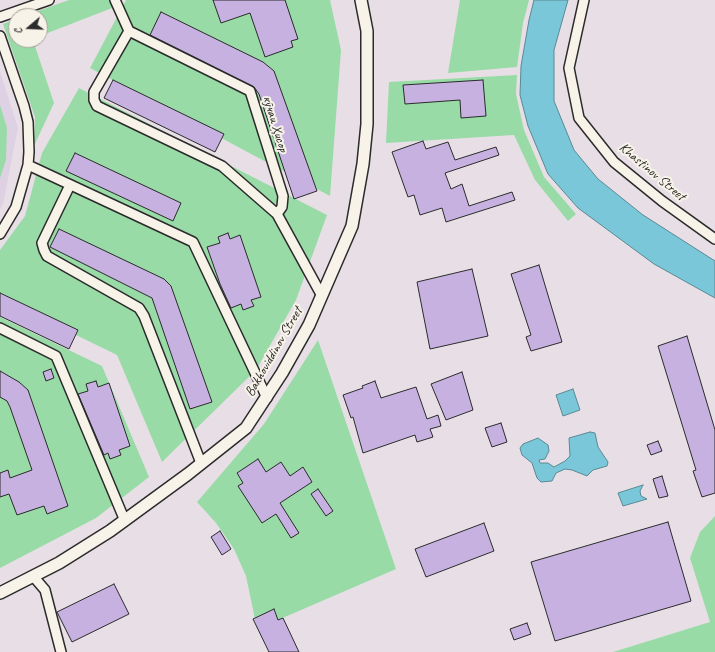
<!DOCTYPE html>
<meta charset="utf-8">
<style>
body{margin:0}
#map{position:relative;width:715px;height:652px;overflow:hidden;background:#e8dfe6;font-family:Caveat,sans-serif}
canvas{display:block}
.north{position:absolute;left:8px;top:8px;width:40px;height:40px;box-sizing:border-box;background:#f7f3e8;border:1px solid #a5a39c;border-radius:50%;rotate:251deg;font-size:11px;font-weight:700;line-height:16px;text-align:center;color:#2b2b2b}
.north::after{content:'';display:block;margin:auto;width:14px;height:18px;background:#2b2b2b;clip-path:polygon(50% 0,100% 100%,50% 72%,0 100%)}
</style>
<div id="map">
<canvas width="715" height="652"></canvas>
<div class="north">С</div>
</div>
<script>
const ctx = document.querySelector('canvas').getContext('2d');
ctx.lineJoin = 'round';
function fill(path, color) {
  ctx.fillStyle = color;
  ctx.fill(path, 'evenodd');
}
function shape(rows) {
  const path = new Path2D();
  for (const r of rows) {
    path.moveTo(r[0], r[1]);
    for (let i = 2; i < r.length; i += 2) path.lineTo(r[i], r[i + 1]);
  }
  return path;
}
function strokePath(path, color, width, dash) {
  ctx.strokeStyle = color;
  ctx.lineWidth = width;
  ctx.lineCap = dash ? 'butt' : 'round';
  ctx.setLineDash(dash || []);
  ctx.stroke(path);
}
function label(font, color, halo, rows, align = 'center') {
  ctx.font = font + ' Caveat,sans-serif';
  ctx.lineWidth = 4;
  ctx.setLineDash([]);
  ctx.textBaseline = 'middle';
  ctx.strokeStyle = halo;
  ctx.fillStyle = color;
  for (const [text, x, y, turn = 0] of rows) {
    ctx.save();
    ctx.translate(x, y);
    ctx.rotate((+turn || 0) * Math.PI / 180);
    ctx.textAlign = isNaN(turn) ? turn : align;
    if (halo) ctx.strokeText(text, 0, 0);
    ctx.fillText(text, 0, 0);
    ctx.restore();
  }
}
const built = shape([
 [0,71,18,128,3,204,0,209]
]);
const green = shape([
 [69,0,117,0,112,8,40,36,40,16,24,16],
 [126,0,330,0,341,50,330,196,90,68],
 [460,0,529,0,523,23,517,67,448,73],
 [16,19,16,40,33,40,54,103,34,146,35,117,3,24],
 [517,75,516,94,524,130,544,177,576,214,568,221,535,180,514,135,386,143,389,82],
 [79,88,327,215,296,300,256,370,162,462,117,355,0,298,0,250,25,216,42,153],
 [0,105,7,128,6,160,0,178],
 [0,317,102,366,149,477,96,518,0,568],
 [318,340,396,569,257,629,246,576,234,549,216,523,197,502,264,424],
 [715,516,715,652,613,652,710,622,690,558,700,532]
]);
const water = shape([
 [534,0,568,0,554,50,554,101,574,150,598,179,643,215,715,261,715,298,654,264,578,208,548,174,528,126,520,95,521,66,529,20,534,0],
 [573,389,580,410,563,416,556,395,573,389],
 [590,432,595,433,598,447,608,462,607,466,593,470,587,476,572,470,565,469,556,473,552,481,541,482,537,478,532,463,522,455,520,448,523,444,538,438,548,445,549,451,545,459,539,460,540,463,548,463,554,467,565,461,570,456,569,438,590,432],
 [643,485,640,491,641,496,647,499,623,506,618,493,643,485]
]);
const building = shape([
 [213,0,285,0,298,39,291,41,293,47,265,57,250,13,221,23,213,0],
 [161,12,263,62,274,71,317,191,294,199,259,94,254,87,150,35,161,12],
 [113,80,224,134,215,152,104,98,113,80],
 [483,80,486,116,461,118,460,100,405,104,403,85,483,80],
 [423,141,426,149,448,142,455,160,496,147,499,155,445,173,451,189,462,184,469,206,512,192,515,200,446,222,442,208,420,215,414,195,408,197,392,152,423,141],
 [75,153,181,203,173,221,66,171,75,153],
 [59,229,164,279,171,286,212,402,190,409,152,298,50,247,59,229],
 [228,233,230,239,240,235,261,297,251,300,254,306,243,310,241,304,231,308,220,284,207,247,220,243,218,237,228,233],
 [539,265,562,342,531,351,526,337,531,335,511,274,539,265],
 [472,269,488,336,430,349,417,282,472,269],
 [0,293,78,330,69,349,0,316,0,293],
 [687,336,715,430,715,493,702,497,693,471,696,470,658,346,687,336],
 [51,369,54,378,46,381,43,372,51,369],
 [0,371,19,382,28,390,68,506,47,514,44,506,17,515,9,494,0,497,0,473,8,470,10,478,32,470,10,407,7,401,0,397,0,371],
 [462,372,473,410,446,420,431,384,462,372],
 [96,381,98,387,109,383,130,446,119,450,121,455,110,459,108,453,104,455,78,394,88,391,86,384,96,381],
 [375,381,381,398,416,387,427,419,438,415,441,426,430,429,433,437,417,442,415,435,363,453,353,417,351,418,343,395,363,388,362,386,375,381],
 [501,423,507,442,492,447,485,428,501,423],
 [658,441,662,451,651,455,647,445,658,441],
 [258,459,266,472,281,462,290,476,303,467,312,482,280,503,299,533,291,538,276,514,262,523,238,486,243,483,237,473,258,459],
 [662,476,668,496,659,498,653,479,662,476],
 [318,489,333,511,326,516,311,494,318,489],
 [668,522,691,601,555,641,531,562,668,522],
 [484,523,494,551,426,577,415,549,484,523],
 [220,531,231,549,222,555,211,537,220,531],
 [114,584,129,614,72,642,57,612,114,584],
 [274,609,278,620,283,618,299,652,269,652,253,619,274,609],
 [527,623,531,634,514,640,510,629,527,623]
]);
const minor = shape([
 [115,0,129,31,250,91,283,196,282,207,277,214,322,296],
 [584,0,569,68,579,118,614,162,662,201,715,239],
 [0,17,49,0],
 [129,31,94,92,94,100,97,106,222,166,277,214],
 [0,36,24,106,28,122,29,152,28,165,16,207,0,234],
 [28,165,193,242,267,398],
 [70,185,42,243,44,250,47,256,139,308,144,316,201,463],
 [0,328,56,356,125,521],
 [33,576,45,590,61,652]
]);
const tertiary = shape([
 [0,593,59,563,110,531,188,474,246,428,282,373,309,325,352,226,363,164,367,124,367,31,361,0]
]);
const streetNames = [
 ["кӯчаи Ҳисор",275,124,73],
 ["Khastinov Street",652,172,40],
 ["Bakhoviddinov Street",274,352,-60]
];
fill(built, '#ded1e4');
fill(green, '#98dba6');
fill(water, '#7ac7d9');
strokePath(water, '#5a8993', 1);
fill(building, '#c6b1e1');
strokePath(building, '#2b2b2b', 1);
strokePath(minor, '#2b2b2b', 12);
strokePath(tertiary, '#2b2b2b', 14);
strokePath(minor, '#f7f3e8', 9);
strokePath(tertiary, '#f7f3e8', 11);
label('14px', '#2b2b2b', '#f7f3e8', streetNames);
</script>
